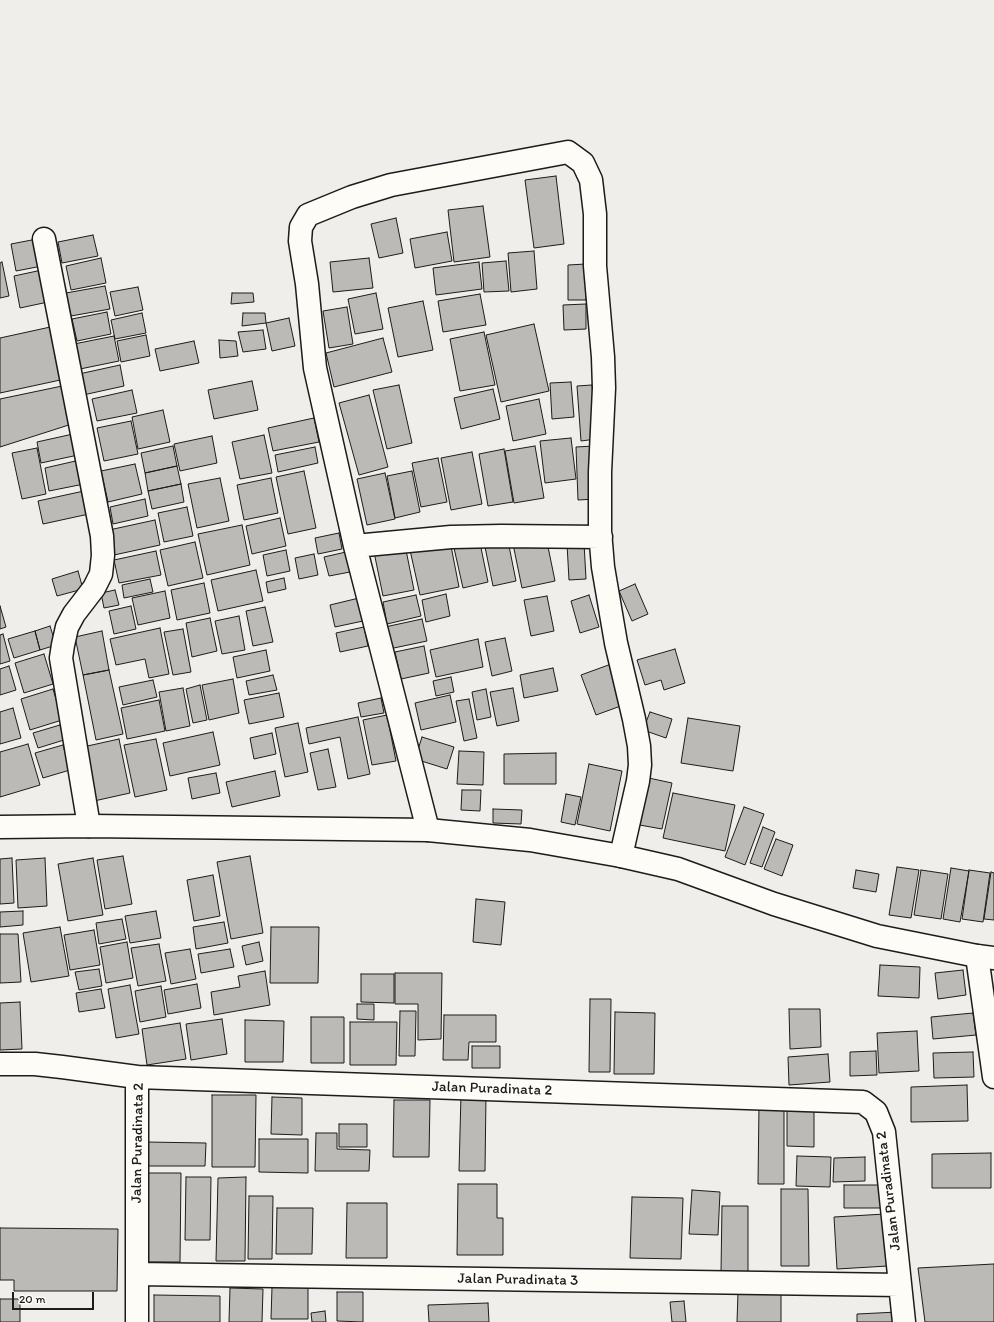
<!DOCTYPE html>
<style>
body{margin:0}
#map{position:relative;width:994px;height:1322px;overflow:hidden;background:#f0eeea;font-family:Itim,sans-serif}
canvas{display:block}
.scale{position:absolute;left:12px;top:1292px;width:82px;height:18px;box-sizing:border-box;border:2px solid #1c1c1c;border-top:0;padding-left:5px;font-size:12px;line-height:14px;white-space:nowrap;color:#1c1c1c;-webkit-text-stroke:3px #fdfcf7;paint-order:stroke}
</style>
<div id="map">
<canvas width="994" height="1322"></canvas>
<div class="scale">20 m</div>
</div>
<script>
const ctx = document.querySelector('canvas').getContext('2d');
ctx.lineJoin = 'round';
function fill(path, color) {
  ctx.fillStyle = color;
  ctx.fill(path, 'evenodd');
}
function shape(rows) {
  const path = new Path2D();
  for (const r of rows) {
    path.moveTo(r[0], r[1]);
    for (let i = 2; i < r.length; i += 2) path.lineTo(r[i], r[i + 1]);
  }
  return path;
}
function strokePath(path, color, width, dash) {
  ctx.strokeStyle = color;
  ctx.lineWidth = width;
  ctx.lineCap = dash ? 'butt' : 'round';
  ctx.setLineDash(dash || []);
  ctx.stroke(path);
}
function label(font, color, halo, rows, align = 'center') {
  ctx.font = font + ' Itim,sans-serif';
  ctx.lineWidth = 3;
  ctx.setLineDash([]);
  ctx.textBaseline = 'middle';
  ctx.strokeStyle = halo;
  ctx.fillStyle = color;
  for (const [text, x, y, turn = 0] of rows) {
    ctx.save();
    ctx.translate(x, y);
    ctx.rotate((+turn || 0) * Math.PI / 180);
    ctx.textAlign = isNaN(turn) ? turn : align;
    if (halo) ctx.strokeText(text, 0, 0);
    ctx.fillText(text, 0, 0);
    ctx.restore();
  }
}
const building = shape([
 [556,176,564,244,534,248,525,180,556,176],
 [483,206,490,257,454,262,448,210,483,206],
 [396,218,403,253,379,258,371,224,396,218],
 [447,232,452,261,415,268,410,239,447,232],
 [93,235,98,256,62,263,58,242,93,235],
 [37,239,42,266,16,271,11,244,37,239],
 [534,251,537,289,511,292,508,253,534,251],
 [101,258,106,283,71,290,66,266,101,258],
 [369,258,373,288,333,292,330,262,369,258],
 [506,261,509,291,484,292,482,263,506,261],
 [2,262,9,296,0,298,0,263,2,262],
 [479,262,482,289,436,295,433,268,479,262],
 [586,264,586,300,568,300,568,265,586,264],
 [42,270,48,302,20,308,14,276,42,270],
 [105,286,110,309,71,316,66,293,105,286],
 [138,287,143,310,115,316,110,292,138,287],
 [232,293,253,293,254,302,231,304,232,293],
 [376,293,383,329,355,334,348,299,376,293],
 [480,294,486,325,443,332,438,301,480,294],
 [423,301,433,350,398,357,388,308,423,301],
 [586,304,586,329,564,330,563,305,586,304],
 [347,307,353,344,329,348,323,311,347,307],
 [107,312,111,334,77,341,72,319,107,312],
 [142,313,146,333,115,339,111,320,142,313],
 [243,313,265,313,266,323,242,326,243,313],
 [289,318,295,346,272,351,266,323,289,318],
 [534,324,549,391,501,402,486,335,534,324],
 [55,326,65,379,0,393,0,338,55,326],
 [263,330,266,349,243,352,238,332,263,330],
 [484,332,495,385,460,391,450,339,484,332],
 [146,335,150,356,121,362,117,341,146,335],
 [114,336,119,361,80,369,74,344,114,336],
 [383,338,392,372,334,387,326,353,383,338],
 [219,340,236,341,238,356,220,358,219,340],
 [194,341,199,363,160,371,155,349,194,341],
 [120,365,124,386,83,395,79,374,120,365],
 [252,381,258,410,214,419,208,390,252,381],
 [571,382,574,417,552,419,550,383,571,382],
 [67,385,75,423,0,447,0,399,67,385],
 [399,385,412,443,387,449,373,390,399,385],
 [592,385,596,439,581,441,577,386,592,385],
 [493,389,500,419,461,429,454,398,493,389],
 [132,390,137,413,97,421,92,399,132,390],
 [369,395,388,467,359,475,339,403,369,395],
 [539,399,546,434,513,441,506,406,539,399],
 [163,410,170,442,138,449,132,417,163,410],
 [314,418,319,442,273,451,268,428,314,418],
 [131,421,138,454,104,461,97,428,131,421],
 [73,434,78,455,41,463,37,442,73,434],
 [264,435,272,473,240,479,232,442,264,435],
 [212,436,217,463,180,471,174,444,212,436],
 [571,438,576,479,545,483,540,441,571,438],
 [173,446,177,466,145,473,141,453,173,446],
 [535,446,544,498,514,503,505,451,535,446],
 [594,446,596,499,578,500,576,447,594,446],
 [315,447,318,463,278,472,275,455,315,447],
 [37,448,46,494,22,499,12,453,37,448],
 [504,449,513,502,488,506,479,454,504,449],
 [472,452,482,504,451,510,441,458,472,452],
 [438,458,447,502,421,507,412,463,438,458],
 [80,460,84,484,49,491,45,468,80,460],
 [135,464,142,494,108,502,101,471,135,464],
 [177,466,181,484,148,491,145,473,177,466],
 [304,471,316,528,288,534,276,477,304,471],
 [412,471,420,512,395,518,387,476,412,471],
 [385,473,395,519,367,525,357,479,385,473],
 [220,478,229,521,197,528,188,484,220,478],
 [271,478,278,513,244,520,237,485,271,478],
 [181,484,184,502,152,509,148,491,181,484],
 [84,491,89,514,43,524,38,501,84,491],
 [145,499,148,516,113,524,110,507,145,499],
 [187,507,193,536,164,542,158,513,187,507],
 [280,518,286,546,252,554,246,526,280,518],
 [155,520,160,545,114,555,109,530,155,520],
 [242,525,250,565,207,575,198,534,242,525],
 [339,533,342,549,318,554,315,538,339,533],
 [546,537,555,581,522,588,513,544,546,537],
 [450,541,459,587,420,595,410,550,450,541],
 [508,541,516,581,493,586,485,547,508,541],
 [195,542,203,578,168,586,160,550,195,542],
 [480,543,488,582,463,588,454,548,480,543],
 [584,543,586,579,569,580,567,544,584,543],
 [405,545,414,590,383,596,374,552,405,545],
 [286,550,290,571,267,576,263,555,286,550],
 [156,551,161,575,119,583,114,560,156,551],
 [346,552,350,572,329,576,324,557,346,552],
 [314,554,318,575,299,579,295,558,314,554],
 [256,570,263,601,218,611,211,580,256,570],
 [78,571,83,589,57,596,52,579,78,571],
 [284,578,286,589,268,593,266,582,284,578],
 [150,579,153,592,124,598,122,585,150,579],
 [204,583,210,613,177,620,171,590,204,583],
 [635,584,648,614,632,621,619,591,635,584],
 [115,590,119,605,104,608,101,593,115,590],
 [165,591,170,618,138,625,132,598,165,591],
 [446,594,450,616,426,622,422,600,446,594],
 [416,595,421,616,387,624,383,602,416,595],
 [589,595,599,627,580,633,571,601,589,595],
 [547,596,554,631,531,636,524,600,547,596],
 [359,598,363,621,335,627,330,605,359,598],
 [0,606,6,627,0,629,0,606],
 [131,606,136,629,114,634,109,611,131,606],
 [265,607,273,642,253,646,246,611,265,607],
 [239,616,245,650,222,654,215,621,239,616],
 [210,618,217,651,192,657,186,623,210,618],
 [422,619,427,641,389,649,385,627,422,619],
 [50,626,56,645,40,650,35,631,50,626],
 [364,627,368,646,340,652,336,633,364,627],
 [160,628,169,674,149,678,145,659,116,665,110,639,160,628],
 [183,629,191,672,173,675,164,632,183,629],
 [35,631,40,650,14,658,8,639,35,631],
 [102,631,109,670,83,675,75,637,102,631],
 [3,634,10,661,0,664,0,635,3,634],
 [505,638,512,671,492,676,485,642,505,638],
 [478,639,483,667,436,677,430,650,478,639],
 [424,646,429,673,401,679,395,652,424,646],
 [675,649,685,683,664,690,661,680,645,685,637,660,675,649],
 [266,650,270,671,237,678,233,657,266,650],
 [44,654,53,684,24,693,15,663,44,654],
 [614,663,629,703,596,715,581,675,614,663],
 [9,666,16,690,0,695,0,669,9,666],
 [553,668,558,691,524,698,520,675,553,668],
 [109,670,123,734,96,740,83,675,109,670],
 [273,675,277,690,249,695,246,681,273,675],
 [451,677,454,692,436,696,433,681,451,677],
 [233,679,239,713,209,720,202,685,233,679],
 [153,680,157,697,123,705,119,687,153,680],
 [200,685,207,720,193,723,186,689,200,685],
 [183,688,190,726,166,731,159,692,183,688],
 [513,688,519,721,497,726,490,692,513,688],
 [53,689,62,720,30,730,21,699,53,689],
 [486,689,491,717,477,720,472,692,486,689],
 [279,693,284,717,249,724,244,700,279,693],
 [450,695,456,722,421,730,415,703,450,695],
 [381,698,384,713,361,717,358,703,381,698],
 [469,699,477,738,464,741,456,701,469,699],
 [159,700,165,731,127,739,121,708,159,700],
 [13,708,21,738,0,744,0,712,13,708],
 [650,712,672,719,666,738,643,730,650,712],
 [387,715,396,761,372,765,363,720,387,715],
 [358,717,370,774,348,779,340,737,309,744,306,728,358,717],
 [688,718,740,726,733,771,681,763,688,718],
 [298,723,308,772,285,777,275,728,298,723],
 [60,725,64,740,38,748,33,733,60,725],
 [213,732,220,765,170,776,163,743,213,732],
 [272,733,276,754,254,759,250,738,272,733],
 [422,737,454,747,447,769,415,759,422,737],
 [119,739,130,793,94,801,83,747,119,739],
 [156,739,167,790,135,797,124,745,156,739],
 [28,744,40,785,0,797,0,752,28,744],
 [63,745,70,770,43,778,35,753,63,745],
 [328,749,336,787,318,790,310,753,328,749],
 [459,751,484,752,483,785,457,784,459,751],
 [556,753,556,784,504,784,504,754,556,753],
 [589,764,622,771,610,831,577,824,589,764],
 [275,771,280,796,232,807,226,782,275,771],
 [216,773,220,793,192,799,188,778,216,773],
 [644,777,672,783,662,829,634,824,644,777],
 [462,790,481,790,480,811,461,810,462,790],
 [673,793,735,805,725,851,663,838,673,793],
 [566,794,581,797,575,825,561,822,566,794],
 [744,807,764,814,745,865,725,857,744,807],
 [493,809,522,810,521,824,493,823,493,809],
 [763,827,775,832,762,867,750,863,763,827],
 [776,839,793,845,782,876,764,869,776,839],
 [123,856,132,904,105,909,97,860,123,856],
 [250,856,263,933,231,939,217,862,250,856],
 [12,858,14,903,0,904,0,859,12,858],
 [45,858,47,906,18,908,16,860,45,858],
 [93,858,103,915,68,921,58,864,93,858],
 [897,867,919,870,911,918,889,915,897,867],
 [951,868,969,871,960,922,943,919,951,868],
 [856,870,879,874,876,892,853,888,856,870],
 [921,870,948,874,941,919,914,915,921,870],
 [969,870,990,873,983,922,962,919,969,870],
 [991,872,994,873,994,920,984,919,991,872],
 [213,875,220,916,194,921,187,880,213,875],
 [476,899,505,902,501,945,473,942,476,899],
 [23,911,23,925,0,927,0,912,23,911],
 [156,911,161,938,130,943,125,916,156,911],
 [122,919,126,939,99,944,96,923,122,919],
 [224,922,228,943,196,949,193,927,224,922],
 [60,927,69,976,31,982,23,933,60,927],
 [271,927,319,927,318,983,270,983,271,927],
 [94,930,100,965,70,970,64,935,94,930],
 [0,934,18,934,21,982,0,983,0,934],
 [127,942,133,978,106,983,100,947,127,942],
 [259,942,263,961,246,965,242,946,259,942],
 [159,944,166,981,138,986,131,948,159,944],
 [190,949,196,979,171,984,165,953,190,949],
 [230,949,234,967,201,973,198,954,230,949],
 [880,965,920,967,919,998,878,996,880,965],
 [99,969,102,986,79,990,75,972,99,969],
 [963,970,966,995,938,999,935,973,963,970],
 [265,971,270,1005,214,1015,211,992,240,987,238,976,265,971],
 [395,973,442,973,441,1039,418,1040,418,1004,395,1004,395,973],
 [361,974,394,974,394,1003,361,1002,361,974],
 [197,984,201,1008,168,1014,164,990,197,984],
 [130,985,139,1034,116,1038,108,989,130,985],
 [161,986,166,1017,140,1022,135,991,161,986],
 [101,989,105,1008,79,1012,76,993,101,989],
 [590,999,611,999,610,1072,589,1072,590,999],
 [20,1002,22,1049,0,1050,0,1003,20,1002],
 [357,1004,374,1004,374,1020,357,1019,357,1004],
 [789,1009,820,1009,821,1047,790,1049,789,1009],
 [400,1011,416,1011,415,1056,399,1056,400,1011],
 [615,1012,655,1013,654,1074,614,1074,615,1012],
 [973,1013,976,1035,933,1039,931,1017,973,1013],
 [444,1015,496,1015,496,1042,469,1042,468,1060,443,1060,444,1015],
 [311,1017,344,1017,344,1063,311,1063,311,1017],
 [222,1019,227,1054,191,1060,186,1024,222,1019],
 [245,1020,284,1021,283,1062,245,1062,245,1020],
 [350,1022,397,1022,396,1065,350,1065,350,1022],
 [180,1023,186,1059,147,1065,142,1029,180,1023],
 [917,1031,919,1071,879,1073,877,1033,917,1031],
 [472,1046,500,1046,500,1068,472,1068,472,1046],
 [876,1051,877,1075,850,1076,850,1052,876,1051],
 [973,1052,974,1077,934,1078,933,1053,973,1052],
 [828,1054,830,1082,789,1085,788,1057,828,1054],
 [967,1085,968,1121,911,1122,911,1087,967,1085],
 [212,1095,256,1095,255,1167,212,1167,212,1095],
 [461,1095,486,1095,485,1171,459,1171,461,1095],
 [272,1097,302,1098,302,1135,271,1134,272,1097],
 [394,1100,430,1100,429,1157,393,1157,394,1100],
 [759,1105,784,1105,784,1184,758,1184,759,1105],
 [787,1107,814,1108,814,1147,787,1146,787,1107],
 [339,1124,367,1124,367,1147,339,1147,339,1124],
 [316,1133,337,1133,337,1149,370,1150,369,1171,315,1171,316,1133],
 [259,1139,308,1139,308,1173,259,1172,259,1139],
 [146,1142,206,1143,205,1166,145,1166,146,1142],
 [991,1153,991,1188,932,1188,932,1154,991,1153],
 [797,1156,831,1157,830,1187,796,1186,797,1156],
 [865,1157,865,1181,833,1182,834,1158,865,1157],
 [148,1173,181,1173,180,1262,147,1262,148,1173],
 [186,1177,211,1177,210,1240,185,1240,186,1177],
 [246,1177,245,1261,216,1261,218,1178,246,1177],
 [458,1184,497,1184,497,1218,503,1218,503,1255,457,1255,458,1184],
 [844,1185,885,1185,885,1208,844,1208,844,1185],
 [781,1189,808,1189,809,1266,781,1266,781,1189],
 [692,1190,720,1192,718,1235,689,1234,692,1190],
 [249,1196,273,1196,272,1259,248,1259,249,1196],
 [632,1197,683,1198,681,1259,630,1258,632,1197],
 [347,1203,387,1203,387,1258,346,1258,347,1203],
 [722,1206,748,1206,748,1272,721,1272,722,1206],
 [277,1208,313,1208,312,1254,276,1254,277,1208],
 [885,1214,888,1266,837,1269,834,1217,885,1214],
 [0,1228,118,1229,117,1291,14,1291,14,1280,0,1280,0,1228],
 [994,1264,994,1322,925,1322,918,1268,994,1264],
 [308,1286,308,1319,271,1319,272,1287,308,1286],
 [230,1288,263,1289,262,1322,229,1322,230,1288],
 [337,1292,363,1292,363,1322,337,1321,337,1292],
 [738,1293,781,1293,781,1322,737,1322,738,1293],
 [154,1295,220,1296,220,1322,154,1322,154,1295],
 [0,1299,20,1299,20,1322,0,1322,0,1299],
 [684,1301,686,1322,672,1322,670,1302,684,1301],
 [488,1303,489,1322,429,1322,428,1305,488,1303],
 [325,1311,326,1322,312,1322,311,1313,325,1311],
 [898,1312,898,1322,857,1322,857,1314,898,1312]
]);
const minor = shape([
 [44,239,102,536,103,555,101,574,94,588,74,614,67,627,63,645,61,658,89,826],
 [355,546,451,537,501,536,601,537],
 [428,830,355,546,315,368,307,284,300,241,301,227,308,215,352,197,391,185,568,152,583,163,591,180,595,214,595,266,603,357,604,388,600,472,600,531,603,567,616,643,634,719,639,746,640,765,638,781,621,856],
 [977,956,994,1077],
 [0,1064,35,1064,62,1067,137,1077],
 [137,1274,900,1285],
 [137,1322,137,1077,863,1102,876,1112,884,1132,904,1322]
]);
const major = shape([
 [0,827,89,826,428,830,530,840,621,856,678,869,774,904,877,936,977,956,994,958]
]);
const streetNames = [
 ["Jalan Puradinata 2",492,1089,2],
 ["Jalan Puradinata 2",138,1143,-89],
 ["Jalan Puradinata 2",889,1191,-97],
 ["Jalan Puradinata 3",518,1280,1]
];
fill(building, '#bbbab6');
strokePath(building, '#1c1c1c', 1);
strokePath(minor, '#1c1c1c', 25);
strokePath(major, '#1c1c1c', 25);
strokePath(minor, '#fdfcf7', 22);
strokePath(major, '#fdfcf7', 22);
label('15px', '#1c1c1c', '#fdfcf7', streetNames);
</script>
